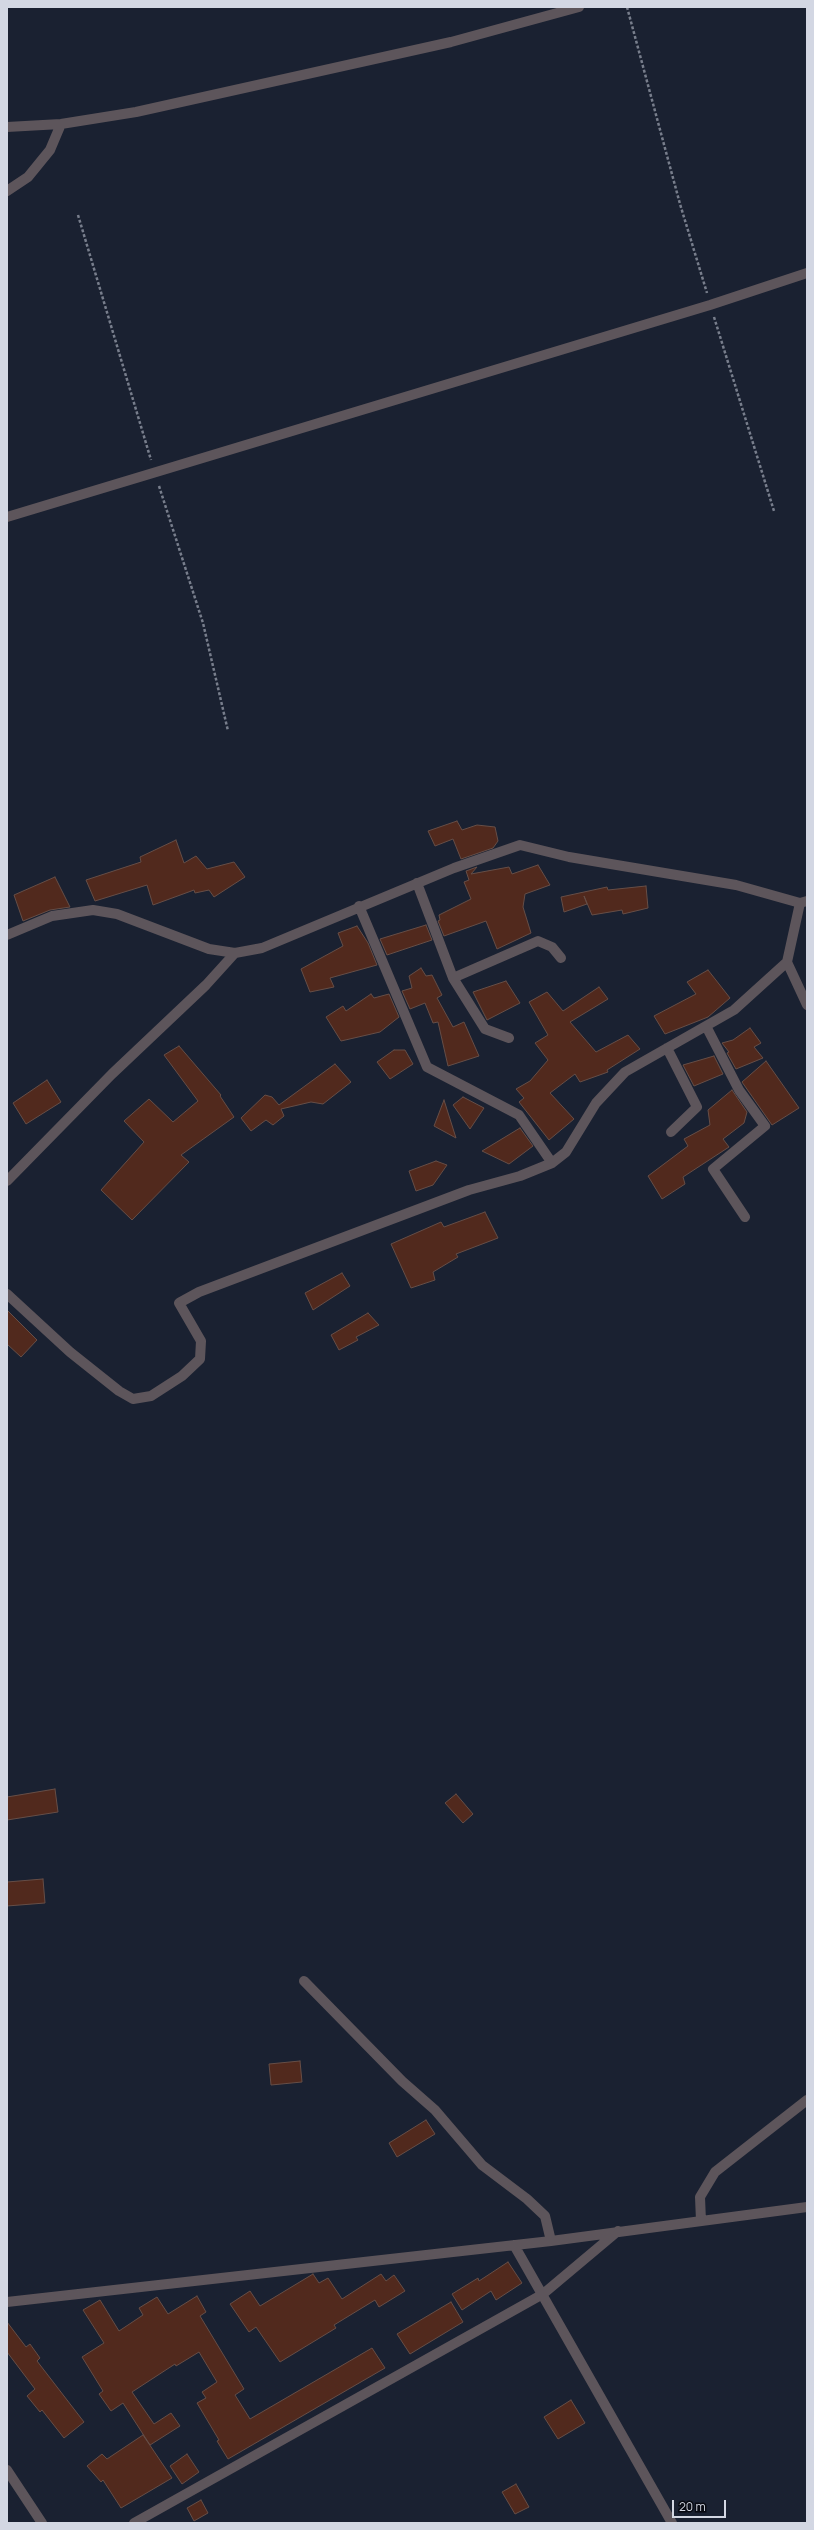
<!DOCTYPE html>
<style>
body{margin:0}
#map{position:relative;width:814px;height:2530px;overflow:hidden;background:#1a2131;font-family:Manrope,sans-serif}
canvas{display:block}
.frame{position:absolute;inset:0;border:8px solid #d3d7e3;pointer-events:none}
.scale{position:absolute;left:672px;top:2500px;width:54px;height:18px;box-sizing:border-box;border:2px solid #d3d7e3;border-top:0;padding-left:5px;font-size:12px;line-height:14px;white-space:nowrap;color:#d3d7e3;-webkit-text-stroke:3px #080a12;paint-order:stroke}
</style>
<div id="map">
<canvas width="814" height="2530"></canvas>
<div class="frame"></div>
<div class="scale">20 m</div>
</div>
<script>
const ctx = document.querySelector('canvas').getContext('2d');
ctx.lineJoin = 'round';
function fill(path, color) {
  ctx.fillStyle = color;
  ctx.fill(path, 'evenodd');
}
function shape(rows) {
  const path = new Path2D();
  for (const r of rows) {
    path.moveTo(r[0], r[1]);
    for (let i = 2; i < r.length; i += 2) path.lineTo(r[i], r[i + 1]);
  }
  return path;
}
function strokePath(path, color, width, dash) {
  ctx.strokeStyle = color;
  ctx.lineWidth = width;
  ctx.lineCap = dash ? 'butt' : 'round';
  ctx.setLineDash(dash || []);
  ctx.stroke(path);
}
const building = shape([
 [457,821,462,830,477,825,495,827,498,841,493,848,461,859,453,839,435,846,428,831,457,821],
 [176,840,184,863,196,856,207,869,234,862,245,877,214,897,209,890,195,893,194,890,153,905,147,885,95,901,86,880,141,862,140,857,176,840],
 [538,865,550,885,525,894,523,907,531,933,497,949,486,921,444,936,438,921,440,920,439,915,471,899,464,882,469,880,466,871,477,867,471,874,509,867,512,874,538,865],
 [55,877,70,907,50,910,23,921,14,895,55,877],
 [646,886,648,908,623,914,622,910,592,915,584,896,587,904,564,912,561,897,607,887,608,890,646,886],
 [426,925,432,940,387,955,380,939,426,925],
 [357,926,368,943,377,965,330,978,334,987,310,992,301,969,343,946,338,933,357,926],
 [421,968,426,976,432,975,442,995,437,998,453,1027,464,1022,479,1056,448,1066,438,1022,433,1023,425,1003,410,1009,402,991,412,988,409,976,421,968],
 [708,970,730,998,708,1017,665,1034,654,1016,696,994,687,982,708,970],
 [506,981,520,1003,487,1020,473,992,506,981],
 [599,987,608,999,570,1022,596,1052,628,1035,640,1049,607,1070,608,1072,580,1082,575,1074,550,1093,574,1119,549,1140,519,1102,524,1098,516,1089,530,1081,548,1060,535,1043,548,1035,529,1002,547,992,563,1011,599,987],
 [371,994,374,998,389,994,399,1017,380,1032,341,1041,326,1017,343,1006,346,1011,371,994],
 [750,1028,761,1043,754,1047,763,1058,736,1069,727,1053,729,1052,722,1043,733,1040,750,1028],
 [179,1046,221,1095,220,1096,234,1117,181,1155,189,1162,132,1220,101,1190,144,1142,124,1121,149,1099,173,1122,198,1101,164,1055,179,1046],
 [394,1050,405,1050,413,1064,390,1079,377,1062,394,1050],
 [714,1056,723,1074,694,1086,683,1065,714,1056],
 [766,1061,799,1108,772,1125,742,1082,766,1061],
 [335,1064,351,1082,323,1104,311,1102,281,1109,284,1116,273,1125,266,1120,251,1131,241,1118,265,1095,272,1097,279,1105,335,1064],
 [47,1080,61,1102,26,1124,13,1103,47,1080],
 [732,1090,747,1112,744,1123,723,1139,729,1147,683,1177,685,1184,662,1199,648,1176,688,1146,684,1139,710,1125,708,1110,732,1090],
 [463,1097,484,1108,470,1129,453,1105,463,1097],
 [444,1100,456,1138,434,1126,444,1100],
 [520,1128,533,1146,509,1164,482,1151,520,1128],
 [436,1161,447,1165,433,1185,416,1191,409,1171,436,1161],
 [485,1212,498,1238,456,1254,458,1257,433,1272,435,1280,411,1288,391,1244,441,1222,444,1227,485,1212],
 [342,1273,350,1286,313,1310,305,1293,342,1273],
 [7,1310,37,1340,21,1357,7,1344,7,1310],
 [368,1313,379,1325,356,1337,358,1340,339,1350,331,1335,368,1313],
 [55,1789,58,1812,7,1820,7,1797,55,1789],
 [456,1794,473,1814,463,1823,445,1803,456,1794],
 [43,1879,45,1903,7,1906,7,1882,43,1879],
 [300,2061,302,2082,271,2085,269,2064,300,2061],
 [426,2120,435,2134,397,2157,389,2143,426,2120],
 [508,2262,522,2283,496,2300,491,2291,462,2310,452,2294,478,2278,479,2281,508,2262],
 [313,2274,319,2283,328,2278,342,2299,381,2274,386,2281,394,2275,405,2291,379,2307,375,2300,334,2325,336,2328,280,2362,256,2327,249,2332,230,2304,250,2291,260,2306,313,2274],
 [197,2296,206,2312,200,2316,244,2389,235,2395,250,2419,372,2348,385,2368,228,2459,217,2441,219,2440,197,2403,206,2398,202,2392,217,2382,199,2352,176,2366,175,2364,132,2392,154,2424,171,2413,180,2426,150,2445,123,2403,111,2411,99,2394,103,2391,82,2357,104,2343,83,2310,100,2300,119,2331,143,2315,139,2308,157,2297,168,2314,197,2296],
 [451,2302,463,2322,410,2354,397,2334,451,2302],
 [7,2322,26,2347,30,2344,40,2358,37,2361,84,2422,64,2438,42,2410,40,2412,27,2396,35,2389,7,2352,7,2322],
 [571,2400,585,2423,558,2439,544,2417,571,2400],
 [143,2435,172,2478,121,2508,103,2480,101,2482,87,2466,102,2454,107,2459,143,2435],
 [187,2454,199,2472,182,2484,170,2466,187,2454],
 [516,2484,529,2507,515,2514,502,2492,516,2484],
 [201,2500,208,2513,194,2521,187,2508,201,2500]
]);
const path = shape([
 [627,7,680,204,707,293],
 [78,215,151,460],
 [714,317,774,511],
 [159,486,203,623,228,731]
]);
const minor = shape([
 [7,127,61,124,136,112,451,42,579,7],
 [7,191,28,177,50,150,61,124],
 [7,517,710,305,807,273],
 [417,883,453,978,485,1029,509,1038],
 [800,903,787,962,807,1005],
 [359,906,427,1067,519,1115,552,1163],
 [7,935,52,916,93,910,117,914,209,949,235,953,262,948,454,868,520,845,569,857,736,885,800,903,807,901],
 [453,978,538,941,552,947,561,958],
 [706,1026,739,1090,765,1126,713,1169,745,1217],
 [667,1048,697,1107,671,1132],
 [7,1181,112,1074,206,985,235,953],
 [7,1294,70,1352,119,1391,133,1399,151,1396,182,1376,200,1359,201,1341,179,1303,199,1292,469,1190,520,1176,552,1163,566,1152,596,1103,625,1072,734,1010,787,962],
 [304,1981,402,2081,435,2110,482,2165,527,2199,545,2216,551,2241],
 [701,2221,700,2197,715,2172,807,2100],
 [514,2245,672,2523],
 [7,2302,551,2241,807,2207],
 [7,2470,42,2523],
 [134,2523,543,2294,618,2231]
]);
fill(building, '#51291d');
strokePath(building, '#664e47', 1);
strokePath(path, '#787e8c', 2.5, [3, 2]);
strokePath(minor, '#5d555b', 10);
</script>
